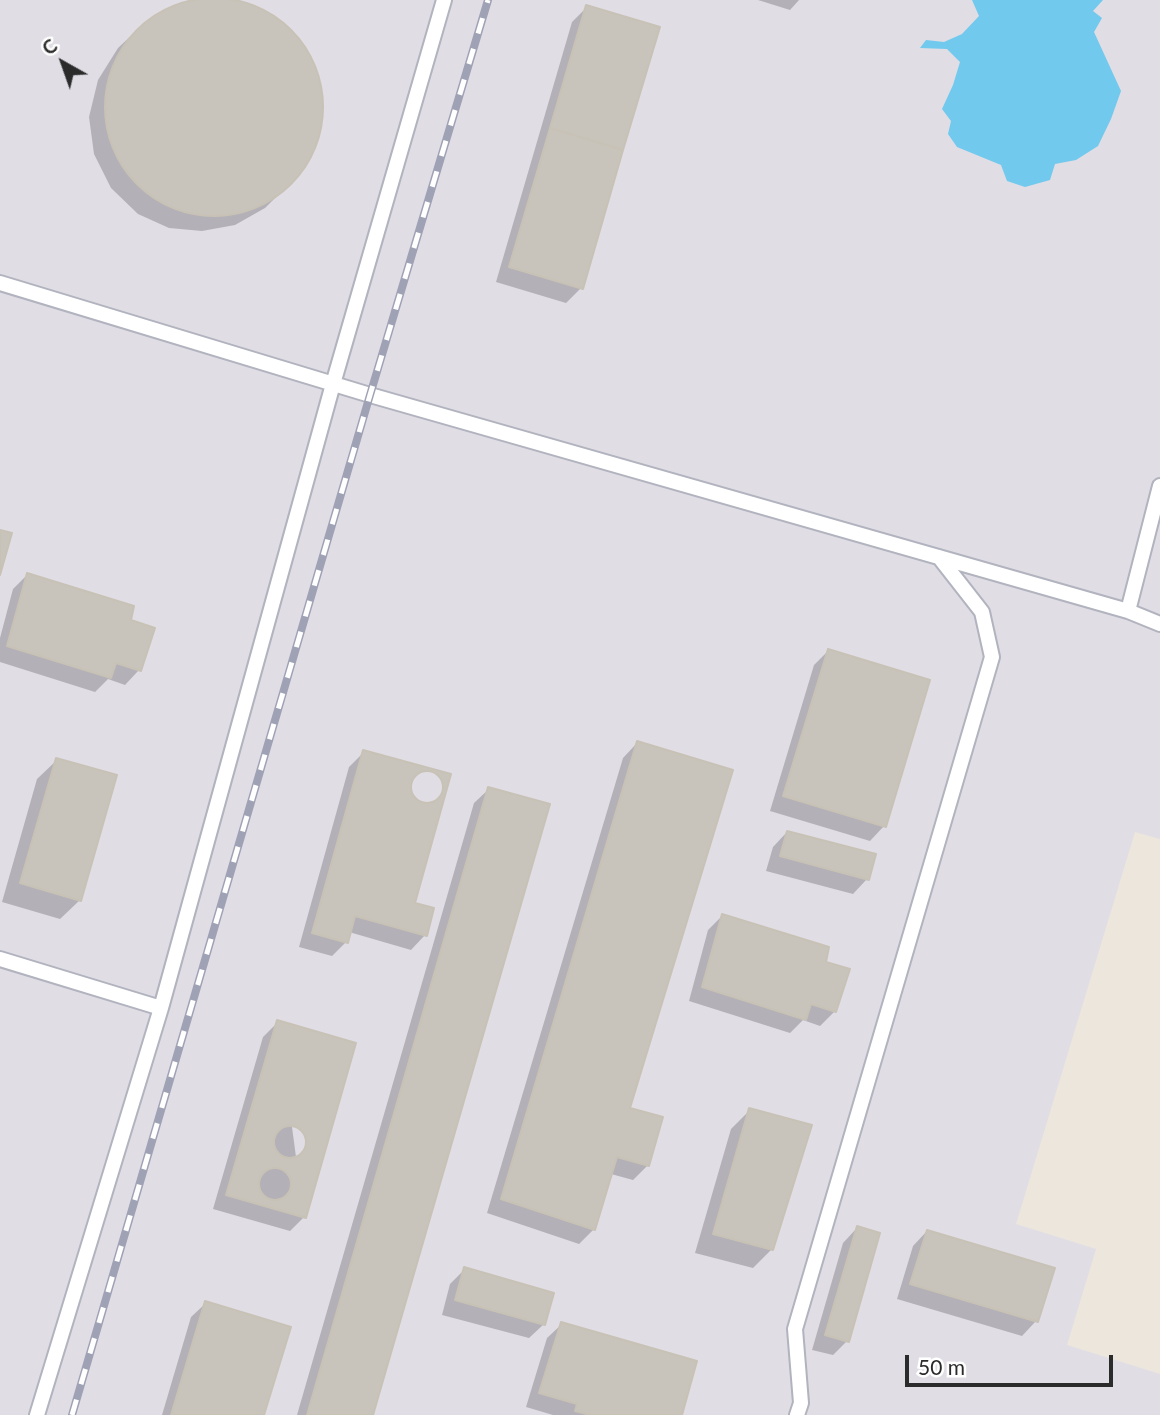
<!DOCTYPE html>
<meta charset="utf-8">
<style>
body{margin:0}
#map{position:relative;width:1160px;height:1415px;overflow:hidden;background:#ece6dd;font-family:Lato,sans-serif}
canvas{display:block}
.north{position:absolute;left:28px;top:28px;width:70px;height:70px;-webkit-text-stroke:5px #fff;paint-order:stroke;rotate:320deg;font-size:19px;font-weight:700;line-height:28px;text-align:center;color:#2b2b2b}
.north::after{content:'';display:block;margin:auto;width:24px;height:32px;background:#2b2b2b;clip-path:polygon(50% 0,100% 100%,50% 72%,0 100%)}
.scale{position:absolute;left:905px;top:1355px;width:208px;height:32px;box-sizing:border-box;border:4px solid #2b2b2b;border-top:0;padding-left:9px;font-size:21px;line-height:24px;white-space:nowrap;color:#2b2b2b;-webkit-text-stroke:5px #fff;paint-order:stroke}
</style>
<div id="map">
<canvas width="1160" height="1415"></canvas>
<div class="north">С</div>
<div class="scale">50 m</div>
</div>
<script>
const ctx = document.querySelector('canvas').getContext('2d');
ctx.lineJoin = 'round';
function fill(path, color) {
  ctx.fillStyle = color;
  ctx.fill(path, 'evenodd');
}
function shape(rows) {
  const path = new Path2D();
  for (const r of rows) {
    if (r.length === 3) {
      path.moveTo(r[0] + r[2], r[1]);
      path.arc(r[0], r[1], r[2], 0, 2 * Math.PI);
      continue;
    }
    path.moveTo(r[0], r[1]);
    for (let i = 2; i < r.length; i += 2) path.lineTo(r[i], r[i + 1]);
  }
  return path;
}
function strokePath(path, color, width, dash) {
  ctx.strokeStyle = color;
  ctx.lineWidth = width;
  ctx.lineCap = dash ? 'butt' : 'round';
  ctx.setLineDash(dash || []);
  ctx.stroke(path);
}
const industrial = shape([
 [0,0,1160,0,1160,839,1135,832,1016,1224,1096,1249,1067,1345,1160,1374,1160,1415,0,1415]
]);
const water = shape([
 [972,0,1103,0,1093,11,1102,18,1094,32,1121,91,1111,119,1098,146,1076,160,1055,164,1050,180,1025,187,1007,181,1001,165,957,147,948,134,951,121,942,109,953,85,960,62,947,49,920,48,926,40,944,42,962,34,979,16]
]);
const shadow = shape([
 [197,0,238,1,273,16,300,41,316,71,322,104,318,138,303,168,280,193,265,208,235,225,202,231,169,228,138,214,111,188,94,154,89,117,98,80,118,48,134,33,164,10],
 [758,0,799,0,790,10],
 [587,7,581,288,566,303,496,282,572,22],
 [27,575,129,622,139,670,125,685,108,679,95,692,0,662,0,638,13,589],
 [828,651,884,826,870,841,770,811,814,665],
 [637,743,628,1109,648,1165,633,1180,611,1174,594,1229,579,1244,487,1213,623,758],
 [364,752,425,935,411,950,349,932,346,942,332,956,299,947,349,767],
 [57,760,80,900,60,919,2,902,37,779],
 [489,789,372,1415,297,1415,474,803],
 [787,832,867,879,853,894,766,871,773,847],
 [722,916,824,963,835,1011,820,1026,803,1020,790,1033,689,1001,708,930],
 [278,1022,304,1217,290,1231,213,1209,263,1037],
 [750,1110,772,1249,753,1268,695,1253,731,1129],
 [857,1228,847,1341,833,1355,812,1350,843,1243],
 [927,1231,1036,1321,1022,1336,897,1299,913,1246],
 [465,1269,544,1324,529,1338,442,1315,450,1284],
 [206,1303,262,1415,162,1415,191,1317],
 [562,1324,680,1415,553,1415,526,1407,547,1338]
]);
const building = shape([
 [214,107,109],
 [586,5,660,27,623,150,550,128,586,5],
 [550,128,623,150,583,289,509,267,550,128],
 [0,530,12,533,0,575,0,530],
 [27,573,134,606,131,620,155,628,141,671,116,663,111,678,7,646,27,573],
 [828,649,930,680,886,827,783,796,828,649],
 [637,741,733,770,630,1108,663,1117,649,1166,617,1157,595,1230,501,1199,637,741],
 [363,750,451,774,415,903,434,908,427,936,355,916,348,943,312,933,363,750],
 [56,758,117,775,81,901,20,883,56,758],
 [427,787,16],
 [488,787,550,804,373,1415,307,1415,488,787],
 [787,831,876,854,869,880,780,856,787,831],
 [722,914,829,947,826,962,850,969,836,1012,811,1004,806,1020,702,987,722,914],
 [277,1020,356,1043,306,1218,226,1195,277,1020],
 [749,1108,812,1125,773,1250,713,1234,749,1108],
 [290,1142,16],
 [275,1184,16],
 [857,1226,880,1233,849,1342,825,1335,857,1226],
 [927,1230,1055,1268,1038,1322,910,1284,927,1230],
 [464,1267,554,1293,545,1325,455,1300,464,1267],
 [205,1301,291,1327,264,1415,171,1415,205,1301],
 [561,1322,697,1361,682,1415,590,1415,575,1411,577,1404,539,1393,561,1322]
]);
const lane = shape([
 [0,283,370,395,1128,611,1160,624],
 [1128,611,1160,486],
 [0,959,161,1008],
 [37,1415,161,1008,333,384,444,0],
 [797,1415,801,1403,795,1329,992,657,982,612,939,557]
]);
const rail = shape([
 [72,1415,370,395,488,0]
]);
fill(industrial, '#e0dde5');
fill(water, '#71c9ed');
fill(shadow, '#0003');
fill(building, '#c8c4bb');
strokePath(building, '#c8c2b6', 2);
strokePath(lane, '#b1b3be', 18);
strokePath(lane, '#fff', 14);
strokePath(rail, '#9fa2b5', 8);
strokePath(rail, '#fff', 5, [16]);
</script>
